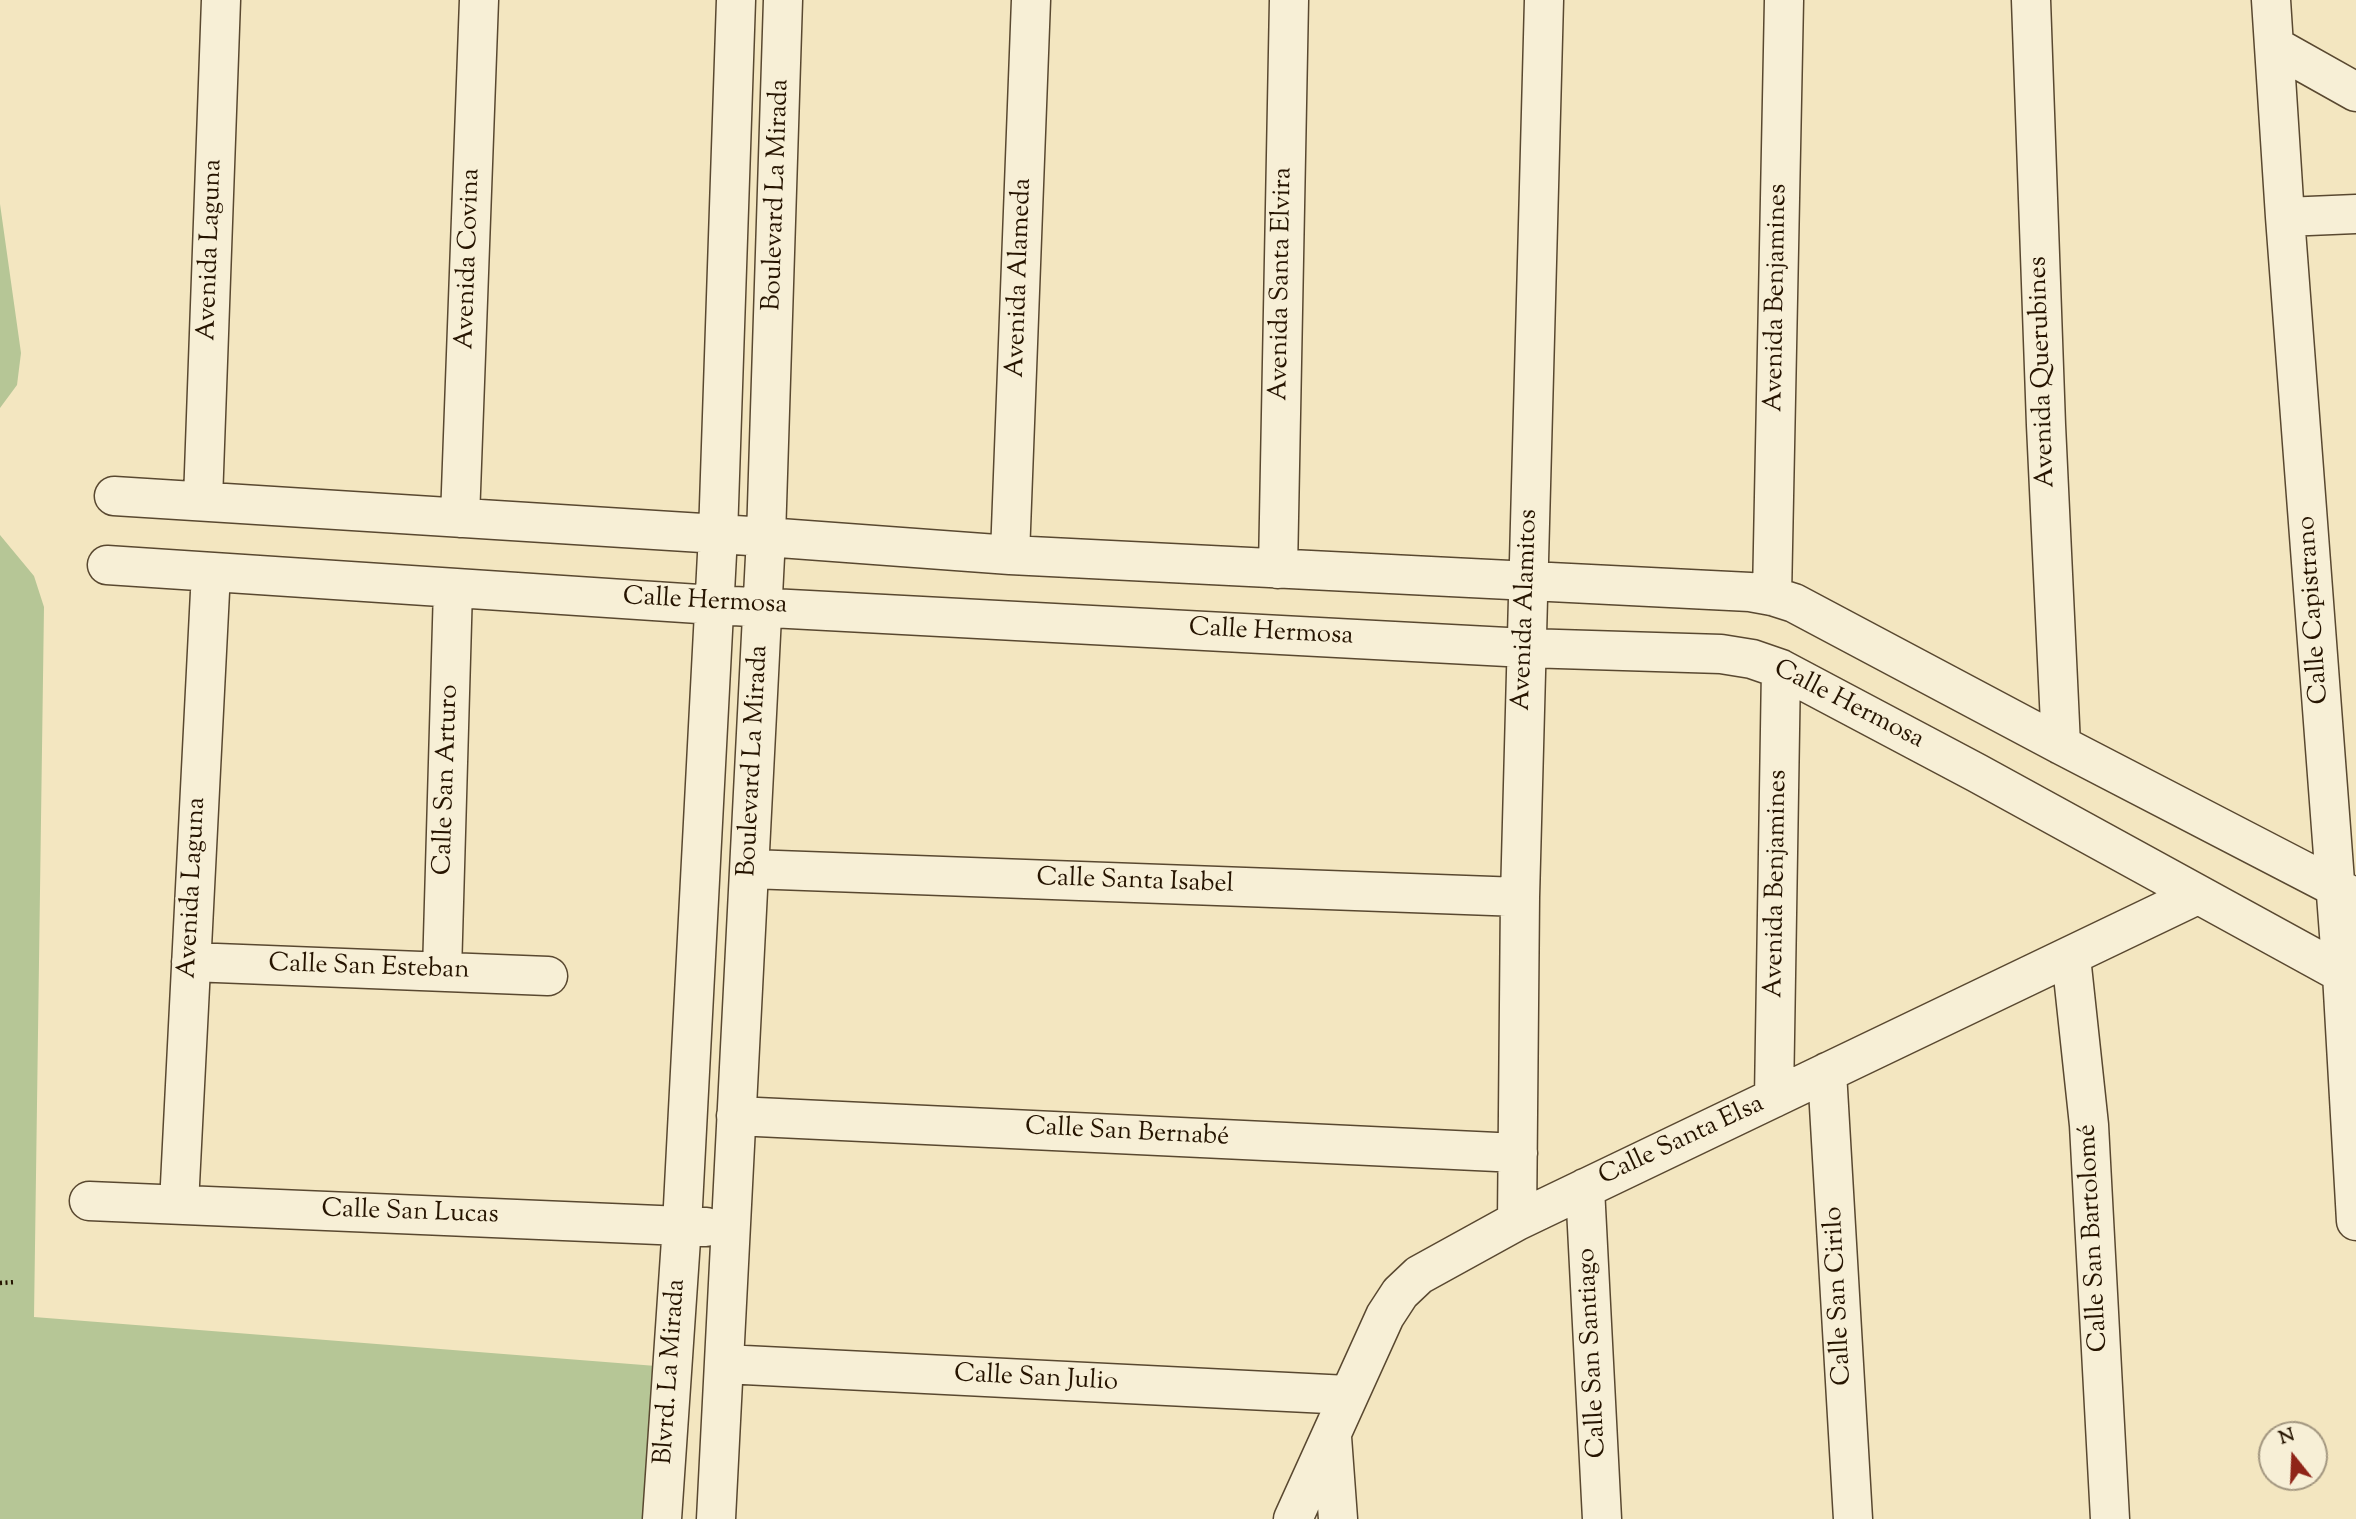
<!DOCTYPE html>
<meta charset="utf-8">
<style>
body{margin:0}
#map{position:relative;width:2356px;height:1519px;overflow:hidden;background:#f3e6c0;font-family:"Sorts Mill Goudy",serif}
canvas{display:block}
.north{position:absolute;left:2258px;top:1421px;width:70px;height:70px;box-sizing:border-box;background:#f7efd6;border:2px solid #a39780;border-radius:50%;rotate:342deg;font-size:19px;font-weight:700;line-height:28px;text-align:center;color:#261400}
.north::after{content:'';display:block;margin:auto;width:24px;height:32px;background:#8f2418;clip-path:polygon(50% 0,100% 100%,50% 72%,0 100%)}
</style>
<div id="map">
<canvas width="2356" height="1519"></canvas>
<div class="north">N</div>
</div>
<script>
const ctx = document.querySelector('canvas').getContext('2d');
ctx.lineJoin = 'round';
function fill(path, color) {
  ctx.fillStyle = color;
  ctx.fill(path, 'evenodd');
}
function shape(rows) {
  const path = new Path2D();
  for (const r of rows) {
    path.moveTo(r[0], r[1]);
    for (let i = 2; i < r.length; i += 2) path.lineTo(r[i], r[i + 1]);
  }
  return path;
}
function strokePath(path, color, width, dash) {
  ctx.strokeStyle = color;
  ctx.lineWidth = width;
  ctx.lineCap = dash ? 'butt' : 'round';
  ctx.setLineDash(dash || []);
  ctx.stroke(path);
}
function label(font, color, halo, rows, align = 'center') {
  ctx.font = font + ' "Sorts Mill Goudy",serif';
  ctx.lineWidth = 5;
  ctx.setLineDash([]);
  ctx.textBaseline = 'middle';
  ctx.strokeStyle = halo;
  ctx.fillStyle = color;
  for (const [text, x, y, turn = 0] of rows) {
    ctx.save();
    ctx.translate(x, y);
    ctx.rotate((+turn || 0) * Math.PI / 180);
    ctx.textAlign = isNaN(turn) ? turn : align;
    if (halo) ctx.strokeText(text, 0, 0);
    ctx.fillText(text, 0, 0);
    ctx.restore();
  }
}
const green = shape([
 [0,204,21,353,17,385,0,408],
 [0,535,34,576,44,607,34,1317,656,1366,645,1519,0,1519]
]);
const path = shape([
 [0,1283,15,1282]
]);
const minor = shape([
 [2031,0,2046,425,2061,745],
 [2271,0,2285,217,2342,974,2356,1221],
 [2274,46,2356,92],
 [2285,217,2356,214],
 [114,496,766,537,1010,555,1750,592,1772,596,1794,603,2061,745,2356,898],
 [203,500,221,0],
 [460,518,479,0],
 [1010,555,1031,0],
 [107,565,714,605,1526,648,1721,654,1752,659,1781,669,1977,773,2356,981],
 [1278,569,1289,0],
 [1772,596,1784,0],
 [750,869,1520,897],
 [2071,957,2089,1125,2110,1519],
 [191,962,548,976],
 [442,972,453,588],
 [1827,1072,1853,1519],
 [1774,1098,1781,669],
 [736,1116,1518,1153],
 [1585,1188,1602,1519],
 [89,1201,706,1227],
 [179,1204,211,572],
 [1517,1221,1520,897,1544,0],
 [724,1364,1348,1395],
 [1332,1437,1338,1519],
 [662,1519,682,1225,718,535,736,0],
 [716,1519,766,537,783,0],
 [1293,1519,1385,1316,1400,1293,1419,1275,1517,1221,2197,895]
]);
const streetNames = [
 ["Boulevard La Mirada",778,195,-88],
 ["Avenida Laguna",212,250,-88],
 ["Avenida Covina",470,259,-88],
 ["Avenida Alameda",1021,278,-88],
 ["Avenida Santa Elvira",1283,284,-89],
 ["Avenida Benjamines",1778,298,-89],
 ["Avenida Querubines",2044,372,-92],
 ["Calle Hermosa",705,603,3],
 ["Avenida Alamitos",1527,610,-88],
 ["Calle Capistrano",2315,610,-94],
 ["Calle Hermosa",1271,634,3],
 ["Calle Hermosa",1848,706,27],
 ["Boulevard La Mirada",755,761,-87],
 ["Calle San Arturo",448,780,-88],
 ["Calle Santa Isabel",1135,883,2],
 ["Avenida Benjamines",1778,884,-89],
 ["Avenida Laguna",194,888,-87],
 ["Calle San Esteban",369,969,2],
 ["Calle San Bernabé",1127,1134,3],
 ["Calle Santa Elsa",1682,1142,-25],
 ["Calle San Lucas",410,1214,2],
 ["Calle San Bartolomé",2095,1238,-93],
 ["Calle San Cirilo",1840,1296,-93],
 ["Calle San Santiago",1594,1353,-93],
 ["Blvrd. La Mirada",672,1372,-86],
 ["Calle San Julio",1036,1380,3]
];
fill(green, '#b6c696');
strokePath(minor, '#594830', 41);
strokePath(path, '#261400', 4.5, [2, 3.5]);
strokePath(minor, '#f7efd6', 38);
label('26px', '#261400', '#f7efd6', streetNames);
</script>
